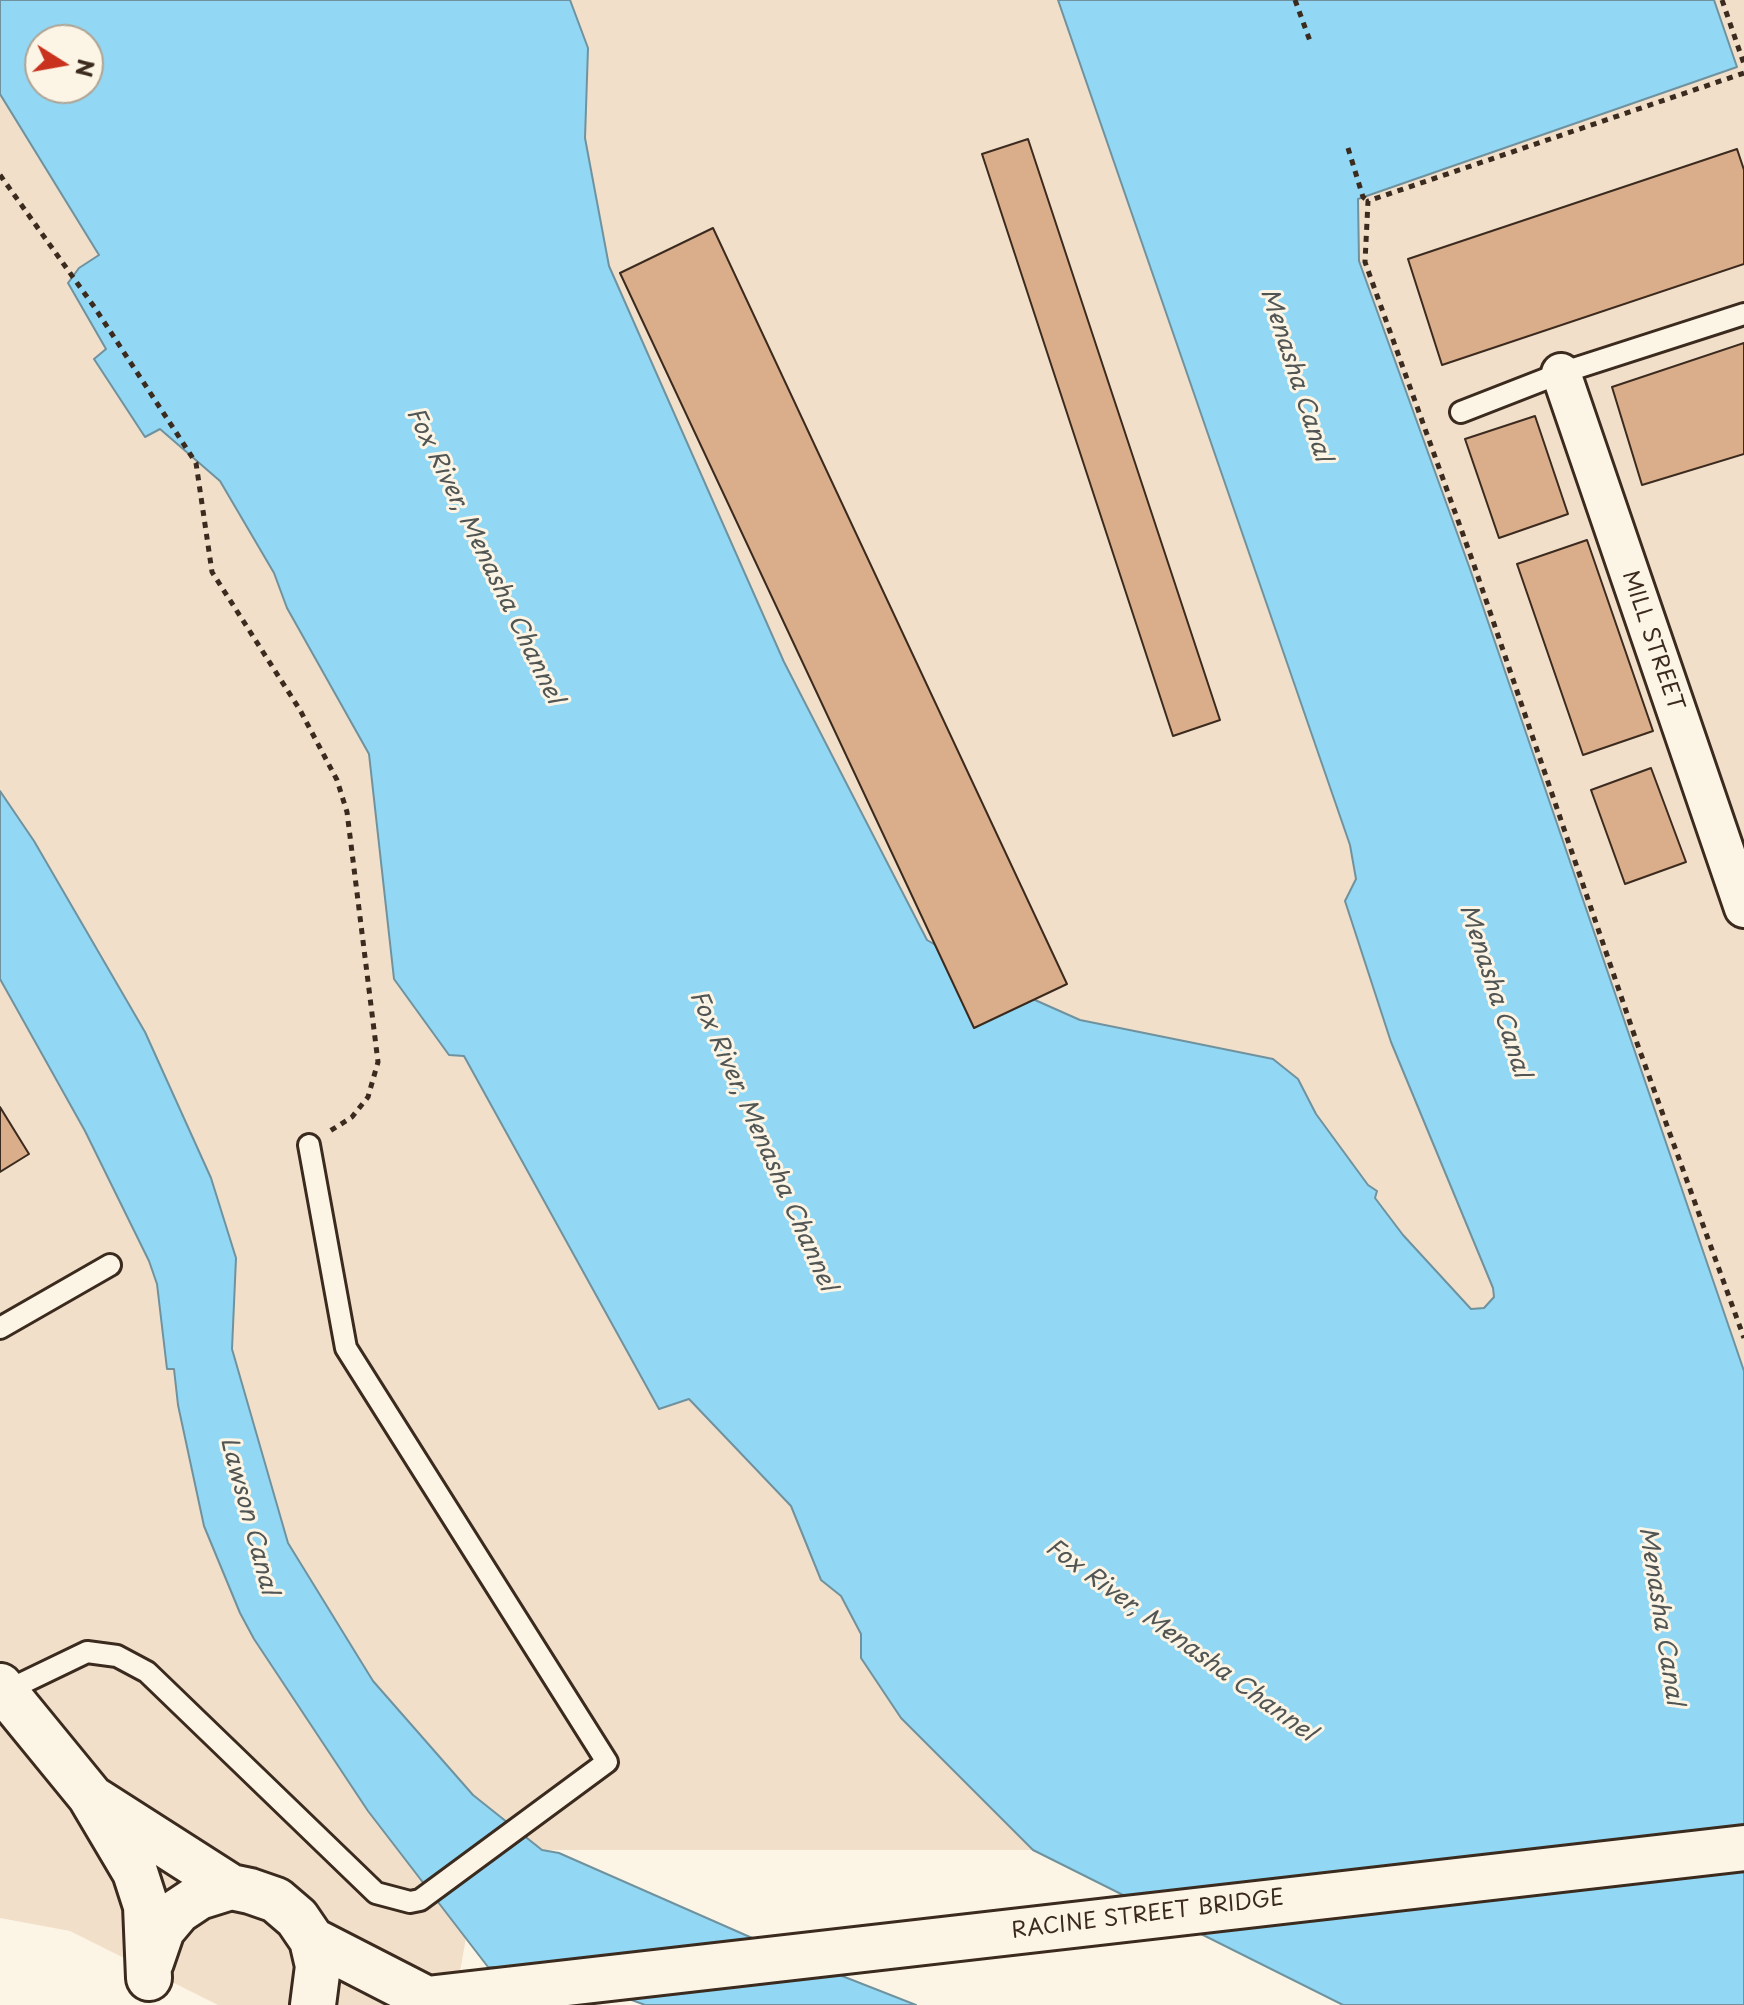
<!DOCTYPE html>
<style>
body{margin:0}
#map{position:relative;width:1744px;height:2005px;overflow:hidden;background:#fcf5e5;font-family:"Playpen Sans",sans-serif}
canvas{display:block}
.north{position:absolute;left:24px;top:24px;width:80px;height:80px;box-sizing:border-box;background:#fcf5e5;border:2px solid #afa495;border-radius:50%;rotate:101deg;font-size:22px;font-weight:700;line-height:32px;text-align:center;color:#3b2a1e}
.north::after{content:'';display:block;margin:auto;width:28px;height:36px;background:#c8321e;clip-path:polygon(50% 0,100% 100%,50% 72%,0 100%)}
</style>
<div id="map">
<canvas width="1744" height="2005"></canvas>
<div class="north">N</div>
</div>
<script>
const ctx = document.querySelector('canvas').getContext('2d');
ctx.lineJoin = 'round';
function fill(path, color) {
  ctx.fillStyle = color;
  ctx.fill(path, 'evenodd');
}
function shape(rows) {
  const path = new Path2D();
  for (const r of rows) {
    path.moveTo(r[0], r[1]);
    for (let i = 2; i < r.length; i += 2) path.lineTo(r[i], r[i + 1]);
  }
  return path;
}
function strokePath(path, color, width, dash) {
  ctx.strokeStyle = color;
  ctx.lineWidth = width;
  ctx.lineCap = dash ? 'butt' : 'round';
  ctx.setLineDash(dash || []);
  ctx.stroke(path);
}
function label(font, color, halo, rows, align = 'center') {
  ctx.font = font + ' "Playpen Sans",sans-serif';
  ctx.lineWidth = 6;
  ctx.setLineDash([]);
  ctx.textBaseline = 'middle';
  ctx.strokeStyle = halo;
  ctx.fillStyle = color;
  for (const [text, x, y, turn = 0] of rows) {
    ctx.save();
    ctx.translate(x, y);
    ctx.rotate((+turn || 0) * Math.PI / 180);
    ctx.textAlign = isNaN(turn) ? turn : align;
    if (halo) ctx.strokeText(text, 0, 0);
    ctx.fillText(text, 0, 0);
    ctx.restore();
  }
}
const built = shape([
 [570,0,1058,0,1350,845,1356,879,1345,901,1391,1042,1493,1288,1495,1297,1484,1308,1471,1309,1461,1301,1403,1235,1375,1197,1377,1191,1368,1185,1316,1114,1298,1079,1273,1059,1080,1020,1017,992,927,940,784,662,609,266,585,138,588,48],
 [1714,0,1744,0,1744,1371,1470,569,1359,261,1358,199,1736,68],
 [0,94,99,256,79,268,107,349,94,359,145,437,160,429,220,481,274,573,287,608,369,754,394,979,449,1055,464,1056,659,1409,689,1399,791,1506,821,1580,841,1596,861,1634,862,1658,901,1718,1033,1850,542,1850,473,1795,373,1681,288,1543,232,1349,236,1258,211,1178,145,1032,34,841,0,791],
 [0,979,85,1131,149,1260,157,1284,167,1369,174,1369,178,1405,204,1526,240,1613,254,1639,368,1811,466,1938,454,2005,218,2005,70,1931,0,1918]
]);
const water = shape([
 [0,0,570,0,588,48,585,138,609,266,784,662,927,940,1017,992,1080,1020,1273,1059,1298,1079,1316,1114,1368,1185,1377,1191,1375,1198,1403,1235,1471,1309,1484,1308,1494,1297,1493,1288,1391,1042,1345,901,1356,879,1350,845,1058,0,1714,0,1737,67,1358,199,1359,261,1470,569,1744,1371,1744,2005,1343,2005,1033,1850,901,1718,861,1658,861,1634,841,1596,821,1580,791,1506,689,1399,659,1409,464,1056,449,1055,394,979,369,754,287,608,274,573,220,481,160,429,145,437,94,359,106,349,68,283,79,268,99,255,0,94,0,0],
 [40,40,88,40,88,88,40,88,40,40],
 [0,791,34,841,145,1032,211,1178,236,1258,232,1349,288,1543,373,1681,473,1795,542,1850,559,1853,809,1963,916,2005,645,2005,549,1969,488,1967,368,1811,254,1639,240,1613,204,1526,178,1405,174,1369,167,1369,157,1284,149,1261,85,1131,0,979,0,791]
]);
const building = shape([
 [1028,139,1220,720,1173,736,982,154,1028,139],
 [1737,149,1744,170,1744,264,1442,365,1408,259,1737,149],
 [713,228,1067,984,974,1028,620,273,713,228],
 [1744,343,1744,454,1642,485,1612,387,1744,343],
 [1535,416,1568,514,1499,538,1465,439,1535,416],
 [1587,540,1653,731,1583,755,1517,564,1587,540],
 [1651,768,1686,862,1625,884,1591,790,1651,768],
 [0,1107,29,1154,0,1172,0,1107]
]);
const path = shape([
 [1295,0,1310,41],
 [1722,0,1744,64],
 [1744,73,1368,201,1365,262,1474,565,1637,1043,1744,1338],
 [1348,148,1363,197,1368,201],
 [0,175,95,308,196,463,212,572,300,710,337,780,347,812,378,1062,368,1097,352,1117,330,1131]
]);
const service = shape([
 [1461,412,1561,373,1744,314],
 [0,1328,110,1265],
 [4,1692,87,1652,117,1656,147,1672,376,1893,410,1902,420,1900,607,1762,346,1348,309,1145]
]);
const minor = shape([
 [1561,373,1744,908]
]);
const secondary = shape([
 [0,1686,90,1796,135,1872,146,1906,149,1978],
 [95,1800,231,1887],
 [312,1940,427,1999],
 [151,1962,162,1930,178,1911,199,1897,231,1887,250,1891,276,1900,297,1918,312,1940,318,1966,313,2005],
 [413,2005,427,1999,1744,1848]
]);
const streetNames = [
 ["MILL STREET",1652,641,71],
 ["RACINE STREET BRIDGE",1148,1915,-7]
];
const waterNames = [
 ["Menasha Canal",1295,375,72],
 ["Fox River, Menasha Channel",484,556,64],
 ["Menasha Canal",1494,991,72],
 ["Fox River, Menasha Channel",762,1141,66],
 ["Lawson Canal",248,1516,75],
 ["Menasha Canal",1660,1616,81],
 ["Fox River, Menasha Channel",1180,1641,36]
];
fill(built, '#f2dfca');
fill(water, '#92d7f3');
strokePath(water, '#6f929e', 2);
fill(building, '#daad8b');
strokePath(building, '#3b2a1e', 2);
strokePath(service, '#3b2a1e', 26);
strokePath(minor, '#3b2a1e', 44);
strokePath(secondary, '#3b2a1e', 50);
strokePath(path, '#3b2a1e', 5, [6, 6]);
strokePath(service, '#fcf5e5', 20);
strokePath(minor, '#fcf5e5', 38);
strokePath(secondary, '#fcf5e5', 44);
label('22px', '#3b2a1e', '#fcf5e5', streetNames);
label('italic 24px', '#515553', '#fcf5e5', waterNames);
</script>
